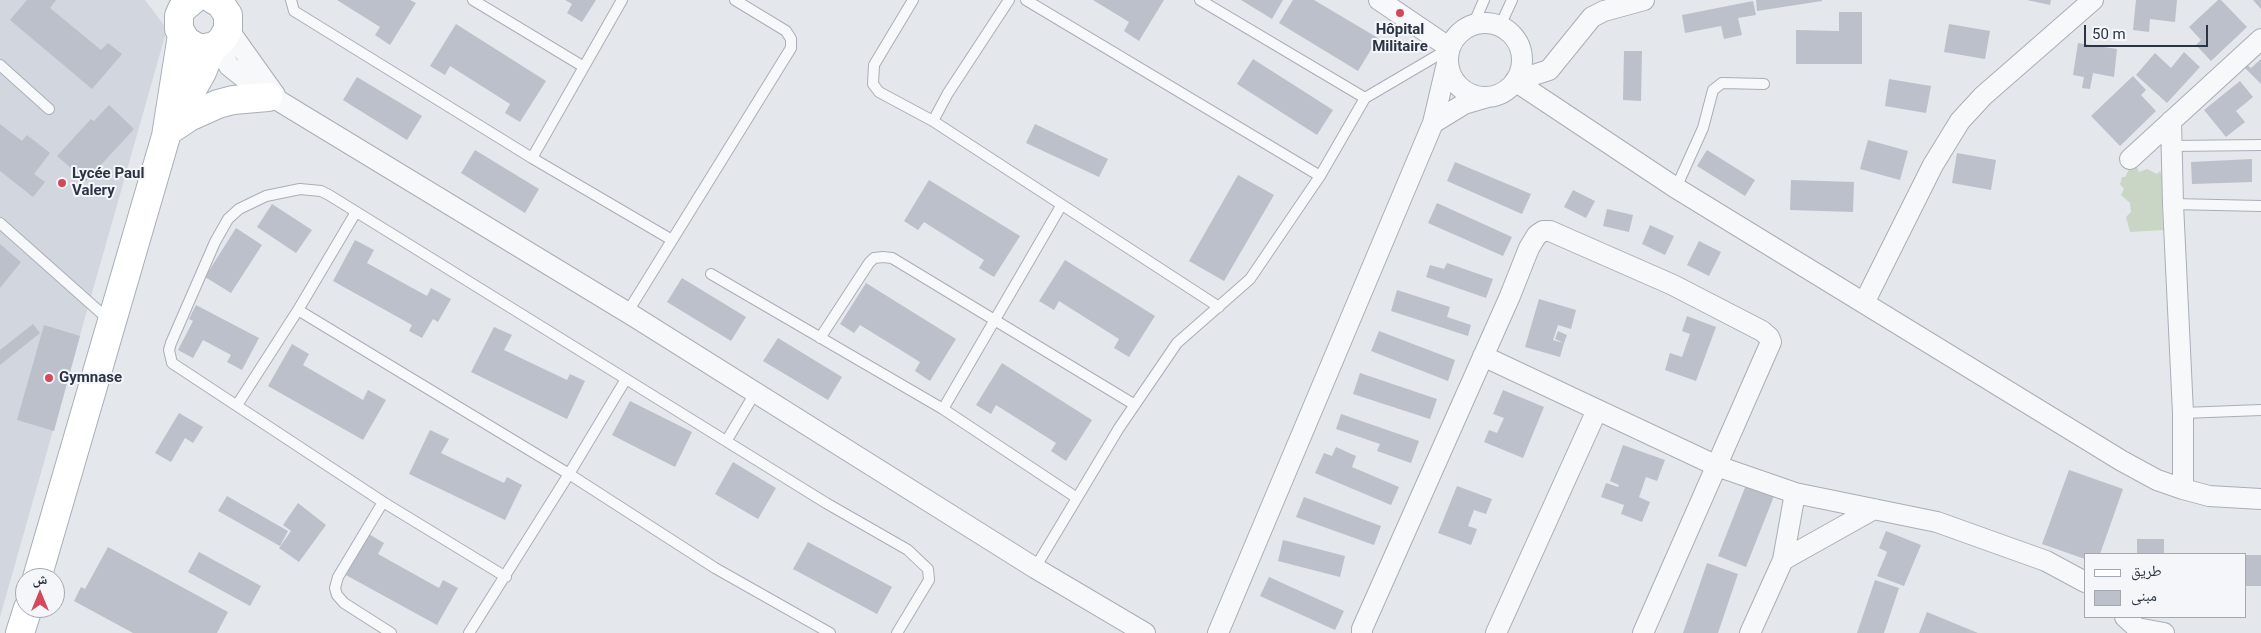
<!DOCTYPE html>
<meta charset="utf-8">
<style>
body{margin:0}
#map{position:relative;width:2261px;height:633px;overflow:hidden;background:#e4e7ec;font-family:Roboto,"Noto Naskh Arabic",sans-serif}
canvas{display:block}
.legend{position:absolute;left:2084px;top:553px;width:162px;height:65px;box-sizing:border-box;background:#f4f6f9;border:1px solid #a4a8b1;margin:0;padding:6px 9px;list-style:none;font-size:15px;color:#2b3445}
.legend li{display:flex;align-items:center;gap:10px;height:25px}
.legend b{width:25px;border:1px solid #a4a8b1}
.north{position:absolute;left:15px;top:568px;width:50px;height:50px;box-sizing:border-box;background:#f4f6f9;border:1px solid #a4a8b1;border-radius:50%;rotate:0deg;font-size:14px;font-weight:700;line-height:20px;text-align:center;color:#2b3445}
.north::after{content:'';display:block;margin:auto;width:18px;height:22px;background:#d1495b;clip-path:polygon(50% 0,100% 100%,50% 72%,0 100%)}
.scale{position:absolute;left:2084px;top:25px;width:124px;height:22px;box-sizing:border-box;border:2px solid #2b3445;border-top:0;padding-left:6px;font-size:15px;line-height:18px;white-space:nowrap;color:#2b3445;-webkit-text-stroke:4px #f4f6f9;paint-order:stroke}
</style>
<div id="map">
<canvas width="2261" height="633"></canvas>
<ul class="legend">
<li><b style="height:6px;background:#fff"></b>طريق</li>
<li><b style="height:14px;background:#bbc0ca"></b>مبنى</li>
</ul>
<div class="north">ش</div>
<div class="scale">50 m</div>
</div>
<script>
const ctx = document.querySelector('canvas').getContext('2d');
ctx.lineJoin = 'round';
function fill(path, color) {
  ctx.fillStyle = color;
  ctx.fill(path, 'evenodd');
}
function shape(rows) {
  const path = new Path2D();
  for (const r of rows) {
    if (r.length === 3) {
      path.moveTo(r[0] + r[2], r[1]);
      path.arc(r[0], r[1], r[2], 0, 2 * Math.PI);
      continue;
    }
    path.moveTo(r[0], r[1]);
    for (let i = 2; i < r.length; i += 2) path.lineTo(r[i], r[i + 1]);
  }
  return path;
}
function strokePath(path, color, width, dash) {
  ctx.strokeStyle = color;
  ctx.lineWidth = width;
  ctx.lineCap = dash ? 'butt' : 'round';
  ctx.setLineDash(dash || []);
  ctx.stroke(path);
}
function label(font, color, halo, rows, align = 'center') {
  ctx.font = font + ' Roboto,sans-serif';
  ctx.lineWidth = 4;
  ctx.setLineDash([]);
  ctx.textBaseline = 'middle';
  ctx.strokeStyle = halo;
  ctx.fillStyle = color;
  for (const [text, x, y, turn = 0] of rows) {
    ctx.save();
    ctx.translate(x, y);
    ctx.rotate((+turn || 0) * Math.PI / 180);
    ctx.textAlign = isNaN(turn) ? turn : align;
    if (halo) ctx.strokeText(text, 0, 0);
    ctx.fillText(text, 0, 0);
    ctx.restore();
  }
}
const built = shape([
 [0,0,145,0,167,29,0,617]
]);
const green = shape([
 [2131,166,2137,167,2139,172,2147,169,2157,174,2160,171,2167,188,2162,202,2163,230,2130,232,2126,217,2131,212,2130,203,2121,195,2124,189,2120,184,2122,177,2125,177]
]);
const building = shape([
 [27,0,56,0,50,8,101,50,108,43,122,54,92,89,10,20],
 [337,0,410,0,416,3,390,45,375,35,380,27],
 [565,0,596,0,582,22,567,13,572,4],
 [1093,0,1164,0,1139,41,1124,31,1129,22],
 [1241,0,1283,0,1272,19],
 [1293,0,1314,0,1378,38,1358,71,1279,23],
 [1756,0,1822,0,1822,1,1757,11],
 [2027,0,2051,0,2050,5],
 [2136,0,2177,0,2175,22,2150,19,2149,32,2133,30],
 [2218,0,2221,0,2247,27,2211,61,2196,45,2201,40,2189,27],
 [2253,0,2261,0,2261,9],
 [1753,1,1756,15,1738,18,1742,35,1724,39,1721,26,1685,33,1682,15],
 [1839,12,1862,12,1862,64,1796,64,1796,30,1839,31],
 [456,24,546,81,520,122,505,113,510,104,450,66,445,75,430,66],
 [1949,24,1990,31,1985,59,1944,52],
 [2078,43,2117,49,2114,77,2093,73,2090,89,2082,88,2084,77,2073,75],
 [1624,51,1642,51,1641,101,1623,100],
 [2184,52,2200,67,2167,103,2136,75,2155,53,2171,68],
 [1253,59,1333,110,1317,135,1237,84],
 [2261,59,2261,84,2243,66,2246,64,2251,68],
 [2133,76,2146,90,2141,95,2156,111,2120,146,2091,116],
 [357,77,422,116,407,140,343,100],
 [1889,79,1931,86,1926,113,1885,106],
 [2240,81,2253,97,2236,111,2245,122,2226,137,2204,110],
 [109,105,134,129,86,181,57,156,91,119,94,121],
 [0,124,22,141,27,135,50,153,34,174,45,182,33,197,0,171],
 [1035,124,1108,159,1099,177,1026,143],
 [1868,140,1908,151,1900,180,1860,169],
 [475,150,539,189,525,213,461,173],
 [1707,150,1755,180,1745,196,1697,166],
 [1957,153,1996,160,1991,190,1952,183],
 [2252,159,2252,182,2192,184,2191,162],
 [1455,162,1531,194,1522,214,1447,181],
 [1238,175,1274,195,1224,281,1189,261],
 [929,180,1020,236,994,277,979,268,984,260,924,222,918,230,904,221],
 [1791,180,1854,182,1853,212,1790,210],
 [1573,190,1595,201,1586,218,1564,207],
 [1437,203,1512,237,1503,256,1428,223],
 [272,204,312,230,296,253,257,227],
 [1607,209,1633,215,1629,232,1603,226],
 [1650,225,1674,236,1665,255,1642,244],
 [236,228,262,245,231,293,205,277],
 [355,240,374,250,367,263,427,296,431,288,451,299,438,322,433,319,422,338,409,331,412,325,333,281],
 [1699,241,1721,252,1709,276,1687,265],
 [0,244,21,262,0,288],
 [1065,260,1155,316,1129,357,1114,348,1119,339,1059,301,1054,310,1039,301],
 [1447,263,1493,279,1486,298,1426,277,1430,265,1444,269],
 [682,278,746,317,731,341,667,302],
 [866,283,956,339,930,381,915,371,920,362,860,325,854,333,840,324],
 [1397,290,1450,307,1447,317,1471,325,1468,336,1391,311],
 [1539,299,1576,310,1571,329,1558,325,1553,340,1564,343,1560,357,1525,347],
 [196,305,259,338,242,370,227,362,231,355,203,340,193,358,178,350,193,321,189,319],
 [1687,316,1716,327,1696,381,1665,370,1670,353,1682,357,1690,334,1682,331],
 [33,324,40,333,0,365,0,350],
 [44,325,80,336,54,431,17,420],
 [494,327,512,335,504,350,567,380,570,374,585,381,567,419,471,372],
 [1379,331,1455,360,1448,381,1371,351],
 [1558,331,1567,335,1564,343,1555,339],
 [778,338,842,377,828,400,763,361],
 [292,344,309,354,303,365,363,400,368,390,386,400,363,440,268,386],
 [1002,363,1092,420,1066,461,1051,451,1056,443,996,405,991,414,976,405],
 [1360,373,1437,399,1430,419,1353,394],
 [1503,390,1544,407,1523,458,1484,442,1489,430,1497,433,1504,418,1493,414],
 [630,401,692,432,675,467,612,435],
 [179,413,203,427,193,443,185,438,171,462,155,453],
 [1341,414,1419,441,1411,463,1377,451,1380,444,1336,429],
 [430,430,449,439,441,453,504,483,507,477,522,485,505,520,409,474],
 [1623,445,1665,460,1657,481,1646,477,1639,497,1650,502,1642,522,1621,514,1624,505,1601,497,1606,483,1618,487,1619,485,1610,481],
 [1336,447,1356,456,1352,467,1399,487,1391,505,1315,473,1324,453,1332,456],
 [733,462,776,488,758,519,715,494],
 [2069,470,2123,489,2100,554,2085,554,2085,559,2042,544],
 [1746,485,1774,496,1746,567,1718,556],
 [1457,486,1492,499,1486,514,1474,510,1468,526,1477,529,1471,545,1438,533],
 [227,496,288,531,280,546,218,511],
 [1304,497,1381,526,1374,545,1296,517],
 [298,503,326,525,299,562,279,548,291,531,283,525],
 [1886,531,1921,545,1904,586,1877,576,1887,552,1879,548],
 [367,533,384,543,378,554,439,588,443,580,458,588,437,625,344,574],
 [2137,539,2164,539,2164,554,2137,554],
 [1283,540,1345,556,1340,577,1278,561],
 [808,542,892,587,877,614,793,569],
 [108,547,228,612,217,633,133,633,74,601,81,587,85,589],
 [199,552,261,586,250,606,188,572],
 [2245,555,2261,555,2261,586,2245,586],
 [1707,563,1738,574,1718,633,1683,633],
 [1269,577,1344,611,1335,630,1260,596],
 [1875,580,1899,588,1884,633,1857,633],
 [1927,612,1978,633,1919,633]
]);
const lane = shape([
 [291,0,294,11,532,158],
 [473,0,584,67],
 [622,0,532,158,672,240],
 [913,0,874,65,873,84,879,92,933,121],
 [1009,0,948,93,933,121,1219,307],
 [1026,0,1320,176],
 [1200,0,1365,98],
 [1473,25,1484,0],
 [1500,26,1512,0],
 [0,65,49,109],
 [2171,146,2261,145],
 [1676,188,1703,128,1713,90,1722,83,1764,84],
 [2173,204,2261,206],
 [1061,206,943,409,1077,498,1119,428,1177,343,1250,279,1320,176,1365,98,1450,48],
 [0,223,109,320],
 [711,274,943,409],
 [298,310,356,212],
 [627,313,791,48,791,39,786,31,735,0],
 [820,338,869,263,874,258,883,257,892,258,1135,405],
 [237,405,298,310,569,474,715,568,830,633],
 [2183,413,2261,410],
 [727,440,755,393],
 [383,502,338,577,335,588,337,595,344,603,391,633],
 [1035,568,1077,498],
 [506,577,383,502,172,363,169,350,171,343,215,242,228,219,239,209,266,196,300,189,321,191,329,195,826,503,908,550,928,569,929,580,897,633],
 [469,633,569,474,626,379]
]);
const street = shape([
 [1379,0,1450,48],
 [1485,60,37],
 [228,29,275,95],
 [217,44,229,66,268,97,279,101,635,317,1035,568,1145,633],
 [1515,81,1676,188,2122,461,2157,480,2183,489,2209,496,2261,499],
 [1515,81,1549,70,1592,17,1604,11,1644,0],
 [2171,121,2173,204,2183,413,2183,489],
 [1433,123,1464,104,1488,97],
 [2130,159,2261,39],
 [1864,303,1933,165,1960,121,1983,96,2093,0],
 [1483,356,1717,466,1795,493,1937,522,2046,561,2085,582],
 [1783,560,1874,509],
 [2125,617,2137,628,2164,633],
 [1218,633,1433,123,1448,59],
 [1362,633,1362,629,1510,296,1529,248,1537,235,1543,231,1550,231,1673,285,1762,331,1769,337,1771,342,1643,633],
 [1496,633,1597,410],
 [1750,633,1783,560,1795,493]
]);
const secondary = shape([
 [193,0,182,9,179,16,179,29,186,41,198,48,205,48,215,46,222,40,228,29,228,15,220,3,214,0],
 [174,122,202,72,212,47],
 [171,129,189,117,218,104,233,100,268,97],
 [37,578,166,136,182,35],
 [20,633,28,608]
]);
const markers = [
 [1400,13,5,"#d1495b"],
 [62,183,5,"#d1495b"],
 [49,378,5,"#d1495b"]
];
const poiNames = [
 ["Hôpital",1400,30,"center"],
 ["Militaire",1400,47,"center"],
 ["Lycée Paul",72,174],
 ["Valery",72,191],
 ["Gymnase",59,378]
];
fill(built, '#d2d6de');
fill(green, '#c9d6c5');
fill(building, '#bbc0ca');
strokePath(lane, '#a9aeb7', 12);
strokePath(street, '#a9aeb7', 22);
strokePath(secondary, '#a9aeb7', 30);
strokePath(lane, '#f7f8fa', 10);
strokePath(street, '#f7f8fa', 20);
strokePath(secondary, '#fff', 28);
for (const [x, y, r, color] of markers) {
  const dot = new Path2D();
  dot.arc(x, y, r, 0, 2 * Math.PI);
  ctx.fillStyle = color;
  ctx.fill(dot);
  strokePath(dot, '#f4f6f9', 2);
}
label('bold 15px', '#2b3445', '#f4f6f9', poiNames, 'left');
</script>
